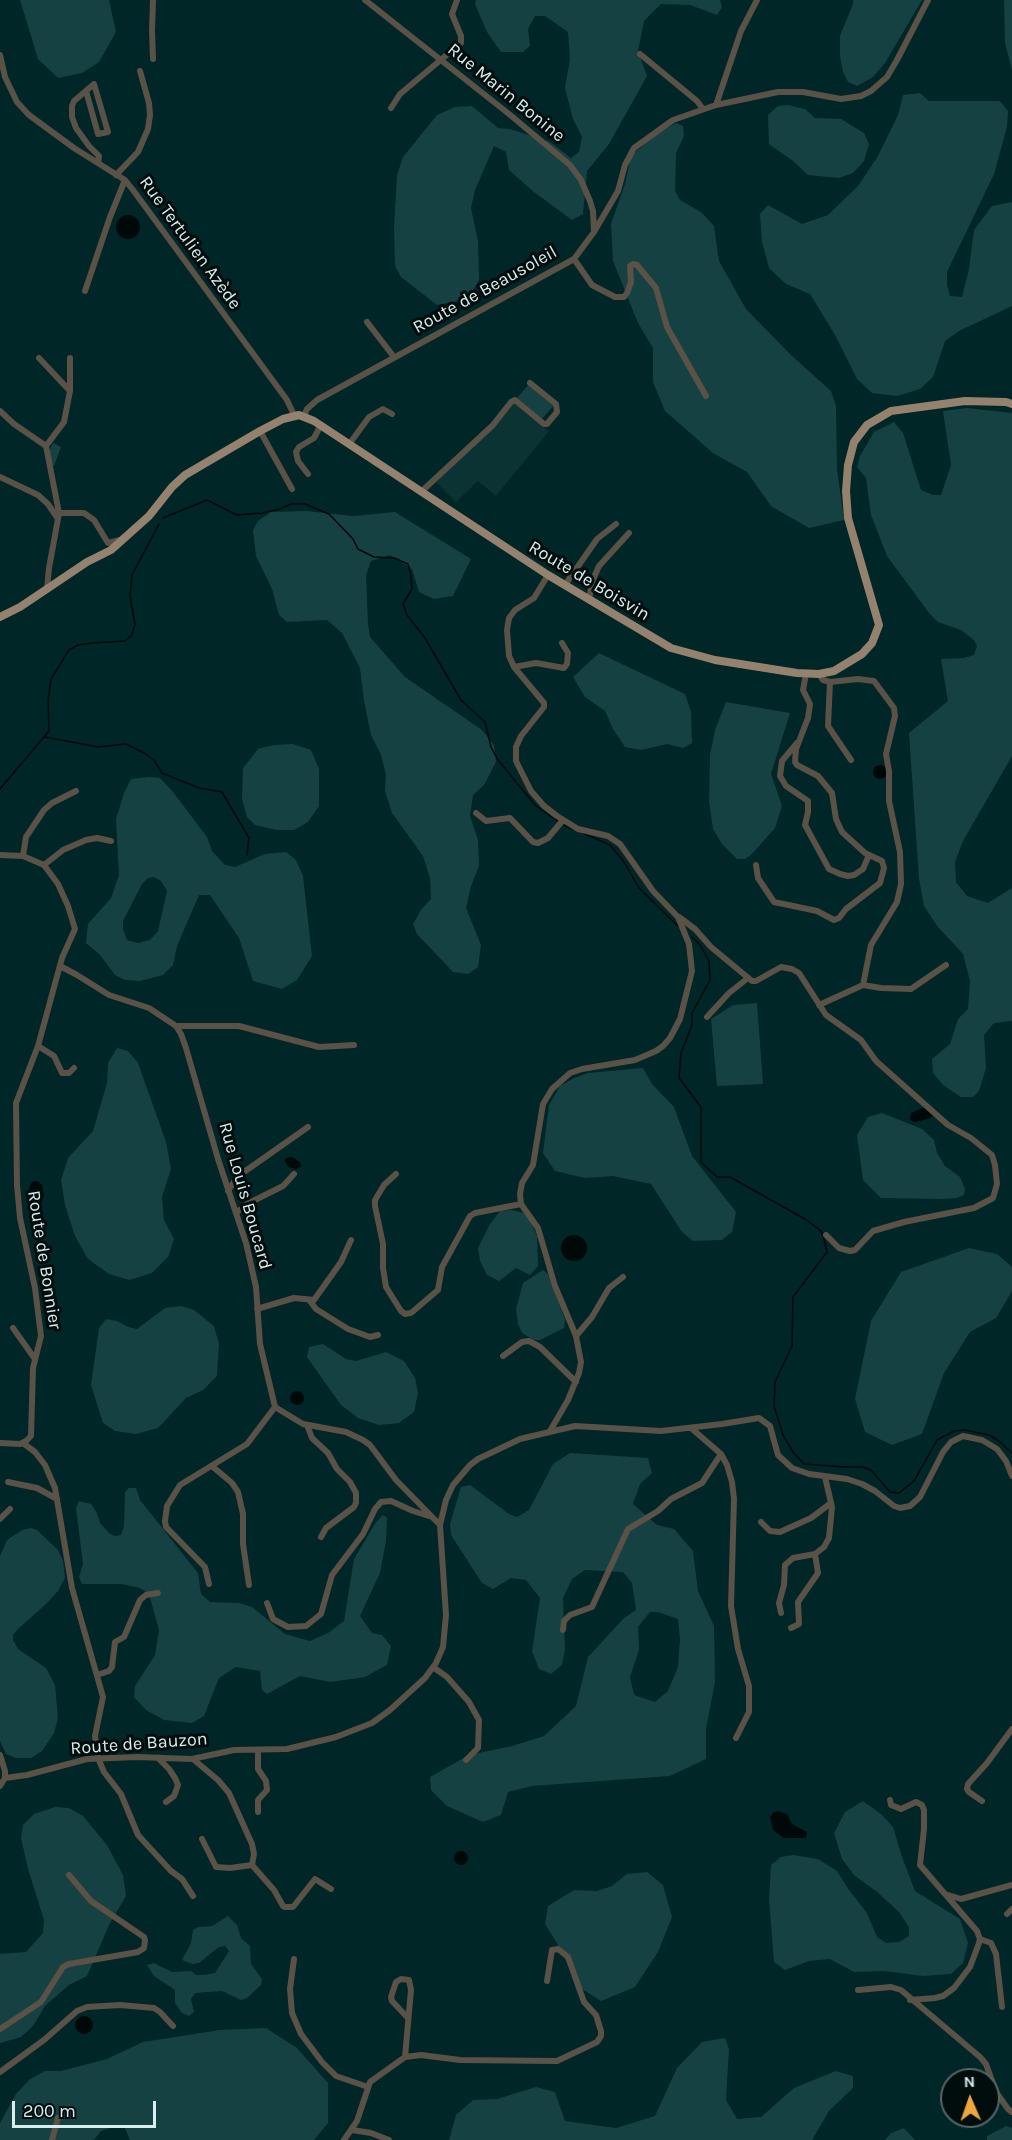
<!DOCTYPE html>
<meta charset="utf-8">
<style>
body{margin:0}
#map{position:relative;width:1012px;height:2140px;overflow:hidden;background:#002627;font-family:Karla,sans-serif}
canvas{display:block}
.north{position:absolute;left:940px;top:2068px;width:60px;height:60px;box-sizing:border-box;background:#010c0d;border:2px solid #576667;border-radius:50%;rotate:358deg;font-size:16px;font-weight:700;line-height:24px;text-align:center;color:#d8eded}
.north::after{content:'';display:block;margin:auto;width:21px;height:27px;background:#f0a63f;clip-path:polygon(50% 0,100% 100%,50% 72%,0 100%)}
.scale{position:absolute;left:12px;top:2101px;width:144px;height:27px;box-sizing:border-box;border:3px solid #d8eded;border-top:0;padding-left:8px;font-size:18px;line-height:21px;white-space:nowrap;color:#d8eded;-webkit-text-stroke:4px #010c0d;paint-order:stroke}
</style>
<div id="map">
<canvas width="1012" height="2140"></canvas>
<div class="north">N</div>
<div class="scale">200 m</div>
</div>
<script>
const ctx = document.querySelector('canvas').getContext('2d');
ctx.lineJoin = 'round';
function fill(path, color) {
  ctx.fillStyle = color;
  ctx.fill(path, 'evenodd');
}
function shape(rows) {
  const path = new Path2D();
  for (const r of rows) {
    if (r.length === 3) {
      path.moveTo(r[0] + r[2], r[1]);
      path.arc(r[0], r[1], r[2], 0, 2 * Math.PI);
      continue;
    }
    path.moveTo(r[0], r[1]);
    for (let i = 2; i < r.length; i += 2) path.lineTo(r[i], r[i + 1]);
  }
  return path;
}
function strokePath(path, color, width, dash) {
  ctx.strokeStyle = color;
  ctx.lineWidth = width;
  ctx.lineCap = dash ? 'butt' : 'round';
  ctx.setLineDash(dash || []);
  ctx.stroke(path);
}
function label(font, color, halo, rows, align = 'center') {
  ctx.font = font + ' Karla,sans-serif';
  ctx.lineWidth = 6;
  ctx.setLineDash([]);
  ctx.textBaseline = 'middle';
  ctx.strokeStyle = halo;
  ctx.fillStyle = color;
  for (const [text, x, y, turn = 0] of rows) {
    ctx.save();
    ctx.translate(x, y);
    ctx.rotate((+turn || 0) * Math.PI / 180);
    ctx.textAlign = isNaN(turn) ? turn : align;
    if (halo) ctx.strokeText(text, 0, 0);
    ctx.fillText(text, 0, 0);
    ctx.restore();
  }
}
const built = shape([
 [514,402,549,431,496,496,478,481,456,502,436,482]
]);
const green = shape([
 [20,0,109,0,116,32,99,62,82,73,58,78,38,59],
 [476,0,720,0,722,7,717,15,690,5,661,4,644,21,638,51,647,76,609,144,587,171,583,214,572,220,534,192,509,170,506,152,494,146,475,190,471,208,478,241,479,280,469,297,454,302,437,305,401,277,395,266,394,227,397,175,403,157,437,115,455,107,472,106,498,128,510,129,550,142,571,158,579,152,582,137,573,119,565,88,570,59,568,32,545,16,535,16,528,29,530,46,523,52,501,52,487,32,475,4],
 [853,0,922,0,885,63,873,77,857,86,848,82,843,72,840,56,840,36,853,4],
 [1004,0,1012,0,1012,70,1005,43],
 [920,93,929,101,1000,101,1008,111,1007,127,994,174,947,272,947,285,950,296,962,297,969,269,974,230,992,206,1012,202,1012,306,959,331,945,341,933,377,920,389,897,396,872,393,857,379,835,335,810,294,786,284,769,268,762,242,760,214,768,205,802,224,828,215,858,186,878,156,898,115,903,95],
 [788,105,805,109,815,118,841,119,864,133,869,144,864,161,853,173,839,178,808,175,793,161,769,144,768,115,778,106],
 [676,123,683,126,684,136,676,153,675,191,680,200,701,212,714,226,719,261,746,309,791,355,831,391,836,406,837,469,844,520,809,528,771,506,747,472,713,453,665,411,653,382,653,348,638,323,613,261,611,224,625,184,631,156,655,135],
 [529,384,554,405,542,419,517,398],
 [967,408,1012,413,1012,756,963,841,955,862,956,882,967,896,988,903,1012,888,1012,1021,994,1023,984,1035,986,1068,979,1091,973,1097,961,1097,943,1085,933,1073,932,1059,950,1044,958,1019,968,1009,970,981,963,954,938,927,924,906,919,879,909,733,948,701,941,659,964,658,974,655,977,646,974,640,961,630,938,622,929,613,887,556,871,515,866,478,857,467,860,456,874,432,894,422,903,433,921,490,933,495,941,495,951,465,943,411],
 [53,443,61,447,54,466,49,462,50,449],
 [306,511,353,516,395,512,471,559,453,596,434,599,419,592,412,569,390,555,371,561,366,575,368,624,370,637,405,677,482,730,494,745,496,762,484,785,473,795,470,816,478,840,479,866,471,886,466,908,481,945,478,967,468,974,453,972,417,934,413,924,421,910,431,899,430,878,423,856,392,813,385,791,386,775,381,755,371,735,364,701,360,668,342,633,327,620,287,622,279,615,272,589,256,556,253,530,258,521,271,512],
 [599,653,685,694,691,712,692,743,683,748,667,744,641,750,625,747,613,729,605,711,585,697,573,677],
 [726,702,790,713,771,774,782,806,775,828,752,854,745,859,737,859,722,844,713,829,709,801,710,755,715,730],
 [293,744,311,750,319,769,319,806,308,822,294,830,276,830,255,825,247,817,242,799,243,768,258,749,274,745],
 [149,777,160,778,173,792,207,837,212,851,225,865,235,867,265,854,286,852,296,860,303,876,312,956,297,980,282,989,253,981,239,938,210,895,199,895,177,946,173,965,163,975,140,981,125,980,115,975,100,955,86,943,88,924,111,898,119,875,116,819,124,793,131,779],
 [154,877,161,881,167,891,158,931,150,940,138,943,127,940,123,929,123,921,142,884,148,878],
 [757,1003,763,1084,717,1086,711,1019,733,1005],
 [117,1048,128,1051,138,1063,166,1142,171,1169,162,1197,164,1220,174,1239,168,1257,152,1273,129,1280,109,1274,88,1259,75,1236,65,1205,61,1180,68,1158,93,1131,107,1083,108,1063],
 [643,1068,652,1084,674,1107,692,1156,736,1212,732,1232,722,1240,693,1241,682,1232,651,1184,613,1176,585,1178,555,1171,543,1153,549,1105,560,1086,574,1078,588,1073],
 [882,1113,922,1129,934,1140,937,1153,945,1166,960,1177,965,1189,964,1195,957,1198,942,1199,881,1198,863,1180,857,1135,868,1117],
 [511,1210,524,1213,530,1220,537,1236,538,1266,530,1275,516,1268,499,1281,487,1275,480,1261,478,1248,490,1224,500,1211],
 [969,1248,997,1254,1012,1267,1012,1291,996,1318,970,1332,944,1373,922,1434,892,1445,865,1432,855,1399,871,1321,901,1272],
 [543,1270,548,1274,565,1320,564,1328,540,1340,534,1340,522,1333,518,1324,516,1309,523,1283],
 [181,1306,194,1310,214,1326,219,1344,217,1376,203,1390,186,1398,158,1428,136,1434,115,1431,103,1423,91,1385,99,1328,106,1319,117,1321,128,1327,137,1329,165,1308],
 [323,1344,346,1359,356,1361,386,1352,404,1361,415,1378,418,1393,414,1412,399,1423,379,1425,358,1418,341,1405,307,1357,309,1347],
 [570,1453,648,1458,652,1473,640,1484,633,1504,657,1525,674,1529,693,1551,698,1591,714,1626,715,1682,706,1729,706,1759,670,1776,532,1786,508,1792,501,1815,483,1822,447,1806,431,1790,430,1777,469,1755,512,1746,544,1736,576,1706,588,1657,624,1618,636,1610,632,1583,623,1572,585,1570,572,1579,563,1598,565,1650,562,1665,551,1674,539,1669,532,1651,540,1598,526,1580,511,1578,493,1589,482,1583,451,1535,450,1524,461,1487,470,1485,509,1514,517,1517,529,1510,553,1464],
 [650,1612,658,1612,678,1619,680,1640,678,1667,668,1691,655,1702,634,1695,630,1677,639,1650,638,1627],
 [129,1488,136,1488,140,1500,198,1573,201,1594,210,1602,239,1603,252,1607,285,1634,310,1641,328,1633,344,1621,354,1559,376,1522,383,1515,387,1518,386,1541,380,1573,360,1616,372,1633,382,1635,391,1646,387,1665,365,1677,330,1682,300,1676,267,1694,262,1690,260,1671,236,1667,219,1678,204,1716,192,1723,164,1720,146,1710,134,1697,135,1686,155,1655,159,1630,149,1594,140,1588,122,1584,82,1584,79,1577,83,1564,76,1508,79,1501,91,1504,97,1513,100,1523,109,1533,115,1536,121,1535,124,1526,125,1492],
 [31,1528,37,1530,58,1550,63,1561,65,1578,58,1591,45,1605,18,1629,13,1635,13,1640,18,1649,46,1668,55,1685,58,1718,54,1733,42,1751,31,1758,16,1758,6,1754,0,1741,0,1556,7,1540,22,1530],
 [863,1801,881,1814,893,1827,902,1857,915,1891,960,1919,968,1943,963,1963,951,1974,923,1976,884,1971,854,1972,830,1959,809,1961,785,1970,774,1962,769,1899,771,1865,781,1857,793,1855,818,1859,837,1871,849,1890,867,1913,877,1937,886,1943,899,1942,909,1936,909,1927,899,1912,877,1892,854,1875,842,1859,834,1833,845,1812],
 [55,1807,69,1808,83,1816,107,1845,123,1875,126,1896,109,1925,87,1976,69,1985,45,2006,33,2026,21,2037,0,2043,0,1954,26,1952,43,1933,44,1920,28,1869,21,1838,23,1825,34,1814],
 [647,1872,663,1885,672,1917,658,1952,635,1987,601,2001,579,1987,560,1948,545,1924,548,1906,574,1890,597,1891,612,1886,627,1874],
 [228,1916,237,1925,241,1938,250,1946,251,1964,262,1979,261,1985,247,1998,241,2000,222,1991,195,1993,191,1999,194,2012,189,2016,182,2013,175,2003,175,1990,154,1976,147,1965,154,1963,172,1972,191,1971,196,1975,203,1975,215,1973,229,1951,225,1946,219,1947,199,1963,192,1964,182,1960,191,1943,193,1930,198,1927,212,1926],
 [266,2028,297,2048,328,2083,328,2123,314,2140,130,2140,125,2128,117,2126,101,2131,94,2140,0,2140,0,2123,16,2094,30,2079,45,2071,61,2071,107,2059,143,2042,220,2030],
 [725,2038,729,2049,726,2100,737,2119,761,2117,794,2088,836,2071,853,2076,853,2088,829,2111,812,2140,449,2140,456,2115,473,2100,497,2099,536,2087,555,2092,565,2121,616,2128,655,2116,677,2068,702,2042],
 [1006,2126,1012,2128,1012,2140,987,2140,987,2136],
 [904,2128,915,2140,885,2140,891,2133]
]);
const water = shape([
 [128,227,12],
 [880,772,7],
 [923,1108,928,1109,933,1115,931,1118,915,1122,910,1120,911,1113],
 [292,1157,301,1163,301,1166,296,1169,288,1167,285,1161,286,1158],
 [37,1181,42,1185,44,1196,41,1203,36,1203,32,1200,29,1188,32,1182],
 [574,1248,13],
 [297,1398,7],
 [778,1811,787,1814,792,1824,805,1831,807,1833,806,1838,784,1838,773,1830,770,1817,773,1813],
 [461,1858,7],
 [84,2025,9]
]);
const stream = shape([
 [163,518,207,500,237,515,262,513,280,509,291,504,305,504,329,514,353,539,358,549,374,557,394,558,408,564,411,576,412,589,403,604,407,615,425,638,461,700,485,722,491,747,498,760,535,805,559,822],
 [45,737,98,747,126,744,144,753,154,760,162,773,199,788,222,792,249,838,247,855],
 [0,789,49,731,48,700,51,679,69,650,78,645,92,643,125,641,132,635,135,624,130,596,132,575,159,524],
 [564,825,573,829],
 [583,833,610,845,624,862,639,888,678,926],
 [692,937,700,945,709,961,710,980,692,1013,692,1025,681,1053,679,1078,701,1107,701,1162,717,1177,730,1177,805,1219,820,1230,823,1235,827,1252,793,1297,792,1346,775,1382,774,1406,783,1435,793,1452,804,1464,844,1467,862,1467,871,1470,890,1492,899,1493,914,1481,937,1440,954,1431,965,1430,989,1435,999,1441,1012,1453]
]);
const minor = shape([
 [365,0,509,114,570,165,581,180,590,201,593,211,594,231],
 [640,54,697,101,703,109],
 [0,55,5,77,17,102,29,115,74,148,125,180,133,190,287,400,294,415],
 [153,59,152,30,153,0],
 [86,91,98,134,108,132,94,84,74,101,72,106,72,117,76,128,89,146,99,156,98,163],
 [716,105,741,31,757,0],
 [391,108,400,94,461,43,461,36,452,14,457,0],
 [116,175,138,152,148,129,150,115,149,103,140,71],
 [574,259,592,285,615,297,624,297,627,293,631,282,630,266,633,264,637,265,656,288,667,327,706,396],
 [85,291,110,217,125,180],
 [367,322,394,357],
 [39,358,70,391],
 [0,411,14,424,46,446],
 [304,416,307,409,317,400,574,259,594,232,618,191,625,165,634,148,673,120,716,105,778,92,803,92,841,99,861,96,871,91,887,77,897,60,928,0],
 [260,431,292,489],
 [350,443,369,417,383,409,392,414],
 [308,474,298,461,296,452,299,447,314,438,321,425],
 [0,477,38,495,48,504,58,519,49,568,47,589],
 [422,491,493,425,511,402,515,400,544,424,547,424,557,412,556,404,530,383],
 [59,513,84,513,94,520,108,543,124,539],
 [58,519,59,513,46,446,64,422,70,391,70,358],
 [548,575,534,598,515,610,509,618,507,630,509,656,514,667,544,703,544,707,521,736,516,747,516,761,531,791,544,806,557,816,578,829,608,836,620,844,653,891,678,917,689,944,692,971,680,1019,670,1038,663,1046,656,1051,635,1060,582,1069,570,1073,552,1089,543,1104,533,1165,522,1183,520,1194,521,1204,538,1228,555,1286,576,1336,581,1362,579,1373,568,1400,550,1431],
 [565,585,597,539,616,524],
 [589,600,592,582,599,566,629,533],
 [514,667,536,663,564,668,567,664,568,653,562,643],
 [830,682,828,726,851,760],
 [797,743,782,761,780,776,786,786,808,801,808,812,805,825,829,869,840,874,848,876,854,875,863,869,869,855],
 [476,813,486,821,510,818,533,842,538,843,548,838,563,820],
 [0,855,23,856,44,865,58,884,68,906,75,929,62,958,38,1046,16,1103,17,1185,20,1218,35,1288,41,1336,33,1368,31,1436,26,1441,20,1444,0,1443],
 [23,856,26,837,44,810,52,803,76,791],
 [44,865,63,850,86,840,97,838,111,841],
 [756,865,758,878,774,902,817,911,834,920,839,918,846,909,880,883,884,868,882,861,865,853,842,832,836,819,832,793,818,776,797,765,795,762,796,749,808,718,810,704,803,690,806,674],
 [679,917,695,929,711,947,752,981,756,981,781,967,792,969,799,973,826,1015,861,1040,876,1061,948,1125,971,1138,992,1155,995,1165,997,1184,993,1198,974,1208,904,1222,873,1231,855,1250,850,1251,839,1248,826,1235],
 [60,966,77,975,109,995,149,1008,176,1026,181,1034,186,1048,218,1159,246,1243,256,1287,260,1344,275,1407,303,1424,346,1432,363,1440,370,1445,396,1480,440,1525],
 [863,985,881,988,911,989,946,965],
 [819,1005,863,985,871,945,897,902,901,884,900,852,889,801,889,771,886,754,895,716,894,708,874,681,858,679,830,682,823,680,819,674],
 [707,1017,729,993,748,978],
 [176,1026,239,1026,319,1047,354,1045],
 [38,1046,54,1056,62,1073,69,1073,74,1068],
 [396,1174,384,1185,375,1200,375,1206,383,1244,383,1268,386,1287,401,1311,405,1314,411,1313,438,1290,442,1267,470,1216,475,1213,521,1204],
 [228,1191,237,1177,244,1172,308,1127],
 [236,1213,247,1204,283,1186,294,1174],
 [310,1301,316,1309,348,1329,370,1337,378,1335],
 [257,1309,294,1298,314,1300,341,1262,351,1240],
 [13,1328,35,1359],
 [576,1336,592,1317,609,1288,623,1277],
 [503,1356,522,1342,529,1341,540,1347,576,1382],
 [307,1425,312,1438,328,1453,337,1469,350,1482,356,1493,356,1503,354,1507,326,1528,321,1537],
 [691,1428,721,1454,727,1465,732,1482,734,1499,731,1606,738,1649,749,1686,749,1712,736,1738],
 [23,1443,35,1452,45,1465,55,1488,72,1588,103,1697,95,1736,98,1758,104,1772,121,1794,138,1835,171,1871,182,1879,193,1896],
 [213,1467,232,1483,238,1492,243,1514,243,1544,249,1585],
 [8,1482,37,1488,57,1499],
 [0,1519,10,1509],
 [761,1522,770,1531,780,1532,811,1518,831,1503],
 [209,1584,205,1567,166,1527,165,1521,167,1506,180,1485,247,1444,275,1407],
 [267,1603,273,1619,288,1627,306,1626,321,1614,332,1575,363,1534,375,1509,381,1502,391,1501,413,1511,429,1516],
 [781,1613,779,1603,784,1585,785,1565,793,1558,815,1554,824,1547,829,1538,832,1507,825,1477],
 [791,1628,799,1624,798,1602,818,1573,815,1554],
 [563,1630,564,1621,570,1615,592,1607,628,1529,658,1511,671,1499,702,1483,721,1454],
 [433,1667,447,1677,469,1702,479,1720,478,1748,466,1760],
 [97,1675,109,1671,112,1667,115,1642,124,1637,140,1600,146,1595,158,1593],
 [258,1750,258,1769,266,1781,267,1790,258,1800,258,1812],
 [0,1755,5,1771,5,1778,0,1786],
 [158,1758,169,1769,175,1778,178,1785,174,1796,166,1802],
 [193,1759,218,1780,229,1793,252,1844,254,1854,252,1865],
 [5,1778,27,1775,87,1759,137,1757,192,1759,234,1750,287,1749,336,1737,372,1723,390,1710,425,1678,436,1663,443,1647,446,1615,440,1525,446,1500,453,1485,470,1465,478,1459,520,1439,575,1426,661,1431,722,1424,759,1418,770,1426,778,1455,792,1468,809,1474,847,1479,862,1484,875,1491,894,1506,900,1508,910,1506,920,1497,943,1452,951,1442,963,1436,982,1440,997,1449,1006,1461,1012,1476],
 [890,1800,891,1805,901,1809,916,1802,922,1805,924,1810,924,1829,920,1865,945,1894,961,1899,1012,1885],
 [982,1801,969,1792,967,1789,968,1784,987,1763,1012,1729],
 [202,1839,216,1867,230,1868,252,1865,274,1890,283,1906,285,1907,293,1907,315,1879,331,1889],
 [1007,1914,1012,1909],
 [980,1939,991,1943,996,1954,1002,2007],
 [294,1959,290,1989,292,2013,301,2034,322,2062,336,2076,368,2087],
 [858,1990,891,1987,901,1990,980,2057,986,2064,996,2092,1008,2109,1012,2112],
 [910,2000,935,1998,943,1996,954,1988,970,1967,979,1943,980,1939,977,1931,946,1895],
 [0,2029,41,2002,63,1967,69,1964,138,1952,144,1948,145,1940,144,1937,91,1901,69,1875],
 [405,2057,411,1990,409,1980,401,1979,396,1982,391,1997,392,2001,408,2018],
 [0,2072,44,2040,77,2011,87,2007,120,2005,154,2008,160,2012,173,2026],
 [352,2130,371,2133,389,2140],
 [52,2140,58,2118],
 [344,2140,357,2121,370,2082,405,2057,421,2055,460,2060,557,2061,597,2042,601,2036,601,2031,596,2015,584,2002,568,1957,558,1949,552,1950,547,1981]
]);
const major = shape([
 [0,617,20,607,87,562,111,550,149,516,172,487,185,475,260,431,283,419,299,415,314,421,548,575,671,648,715,660,797,673,819,674,834,671,862,654,872,643,879,625,848,518,846,491,848,465,854,442,867,425,891,411,965,401,1006,402,1012,404]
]);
const streetNames = [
 ["Rue Marin Bonine",506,93,39],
 ["Rue Tertulien Azède",190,243,54],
 ["Route de Beausoleil",485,290,-29],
 ["Route de Boisvin",589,581,31],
 ["Rue Louis Boucard",245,1196,74],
 ["Route de Bonnier",44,1260,81],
 ["Route de Bauzon",139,1744,-4]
];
fill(built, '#0c3334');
fill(green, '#164142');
fill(water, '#000909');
strokePath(stream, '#000909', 1.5);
strokePath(minor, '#5a5147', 6);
strokePath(major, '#94826e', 8);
label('18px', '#d8eded', '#010c0d', streetNames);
</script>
